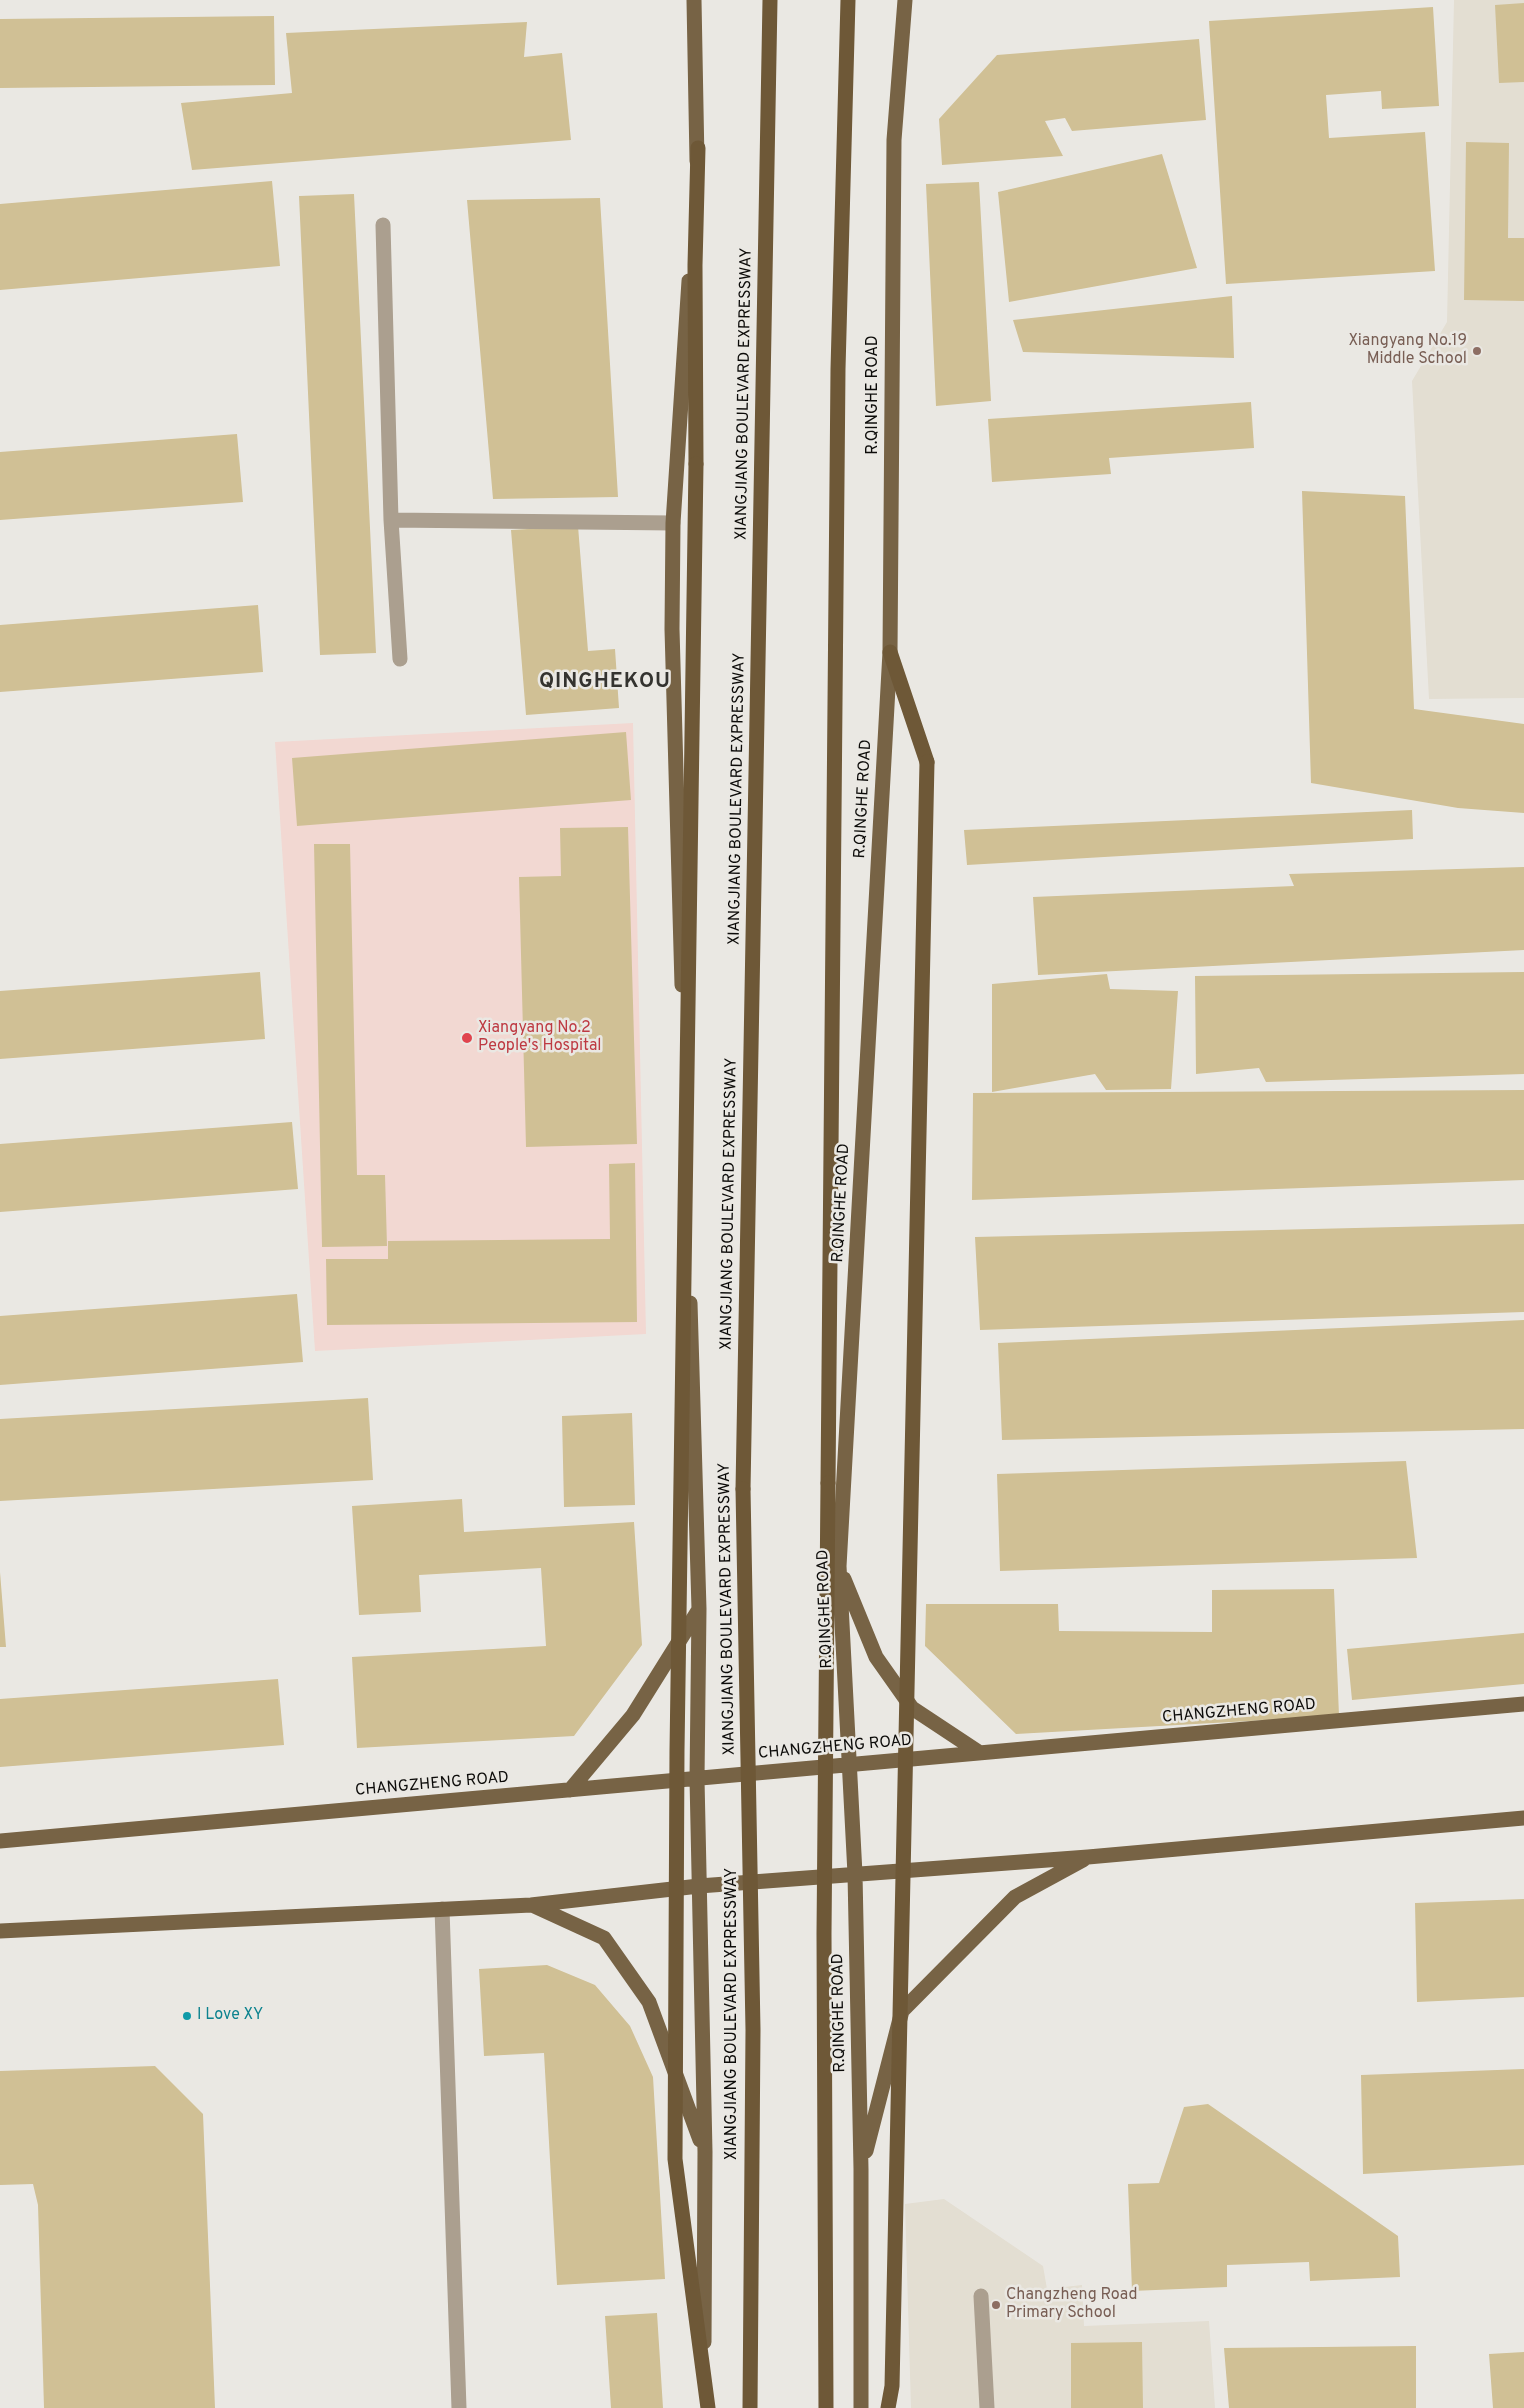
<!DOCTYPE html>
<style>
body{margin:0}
canvas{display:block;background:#eae8e3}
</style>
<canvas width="1524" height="2408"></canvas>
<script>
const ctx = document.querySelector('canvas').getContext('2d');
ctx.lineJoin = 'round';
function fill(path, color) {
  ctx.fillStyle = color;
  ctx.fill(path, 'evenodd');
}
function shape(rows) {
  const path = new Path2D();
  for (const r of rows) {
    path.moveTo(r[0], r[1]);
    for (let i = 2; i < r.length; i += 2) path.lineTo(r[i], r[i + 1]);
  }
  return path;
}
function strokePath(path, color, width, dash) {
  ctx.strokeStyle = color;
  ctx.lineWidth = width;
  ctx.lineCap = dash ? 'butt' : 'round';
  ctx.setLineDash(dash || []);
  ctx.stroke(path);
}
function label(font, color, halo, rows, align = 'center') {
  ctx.font = font + ' Overpass,sans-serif';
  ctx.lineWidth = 5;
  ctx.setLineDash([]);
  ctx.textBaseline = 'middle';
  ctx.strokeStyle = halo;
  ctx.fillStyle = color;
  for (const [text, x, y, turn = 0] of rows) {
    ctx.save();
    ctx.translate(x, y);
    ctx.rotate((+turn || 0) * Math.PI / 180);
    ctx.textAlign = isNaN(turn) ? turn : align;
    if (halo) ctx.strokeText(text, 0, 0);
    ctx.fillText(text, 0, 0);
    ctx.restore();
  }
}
const commercial = shape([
 [633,723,646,1334,315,1351,275,742]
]);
const built = shape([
 [1454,0,1524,0,1524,698,1429,699,1412,381,1447,322],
 [944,2199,1043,2266,1047,2289,1082,2285,1084,2326,1209,2321,1215,2408,911,2408,905,2204]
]);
const building = shape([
 [1524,3,1524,82,1499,83,1495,5],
 [1433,7,1439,106,1382,109,1381,91,1326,95,1329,138,1425,132,1435,271,1226,284,1209,21],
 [274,16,275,85,0,88,0,19],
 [527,22,524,57,562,53,571,140,192,170,181,103,292,93,286,33],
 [1199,39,1206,120,1072,131,1065,118,1045,121,1063,156,942,165,939,119,997,55],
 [1466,142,1509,143,1508,238,1524,238,1524,301,1464,300],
 [1162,154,1197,268,1009,302,998,192],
 [272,181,280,266,0,290,0,204],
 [979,182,991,401,936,406,926,184],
 [354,194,376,653,320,655,299,196],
 [600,198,618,497,493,499,467,200],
 [1232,296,1234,358,1023,352,1013,320],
 [1251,402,1254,448,1109,458,1111,474,992,482,988,419],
 [237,434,243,502,0,520,0,452],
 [1302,491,1405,496,1414,709,1524,724,1524,813,1458,808,1311,783],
 [578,526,588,651,615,649,619,708,526,715,511,530],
 [258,605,263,672,0,692,0,625],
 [626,732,631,800,297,826,292,758],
 [1412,810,1413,839,967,865,964,830],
 [628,827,637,1144,526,1147,519,877,561,876,560,828],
 [314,844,350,844,357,1175,385,1175,387,1246,322,1247],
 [1524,867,1524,950,1038,975,1033,897,1294,886,1289,874],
 [260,972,265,1039,0,1059,0,991],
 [1524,972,1524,1074,1266,1082,1259,1068,1196,1074,1195,976],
 [1107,974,1110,989,1178,991,1171,1089,1106,1090,1095,1074,992,1092,992,984],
 [1524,1090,1524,1180,972,1200,973,1093],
 [292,1122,298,1189,0,1212,0,1144],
 [635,1163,637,1322,327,1325,326,1259,388,1259,388,1241,610,1239,609,1164],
 [1524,1224,1524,1312,980,1330,975,1237],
 [297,1294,303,1362,0,1385,0,1316],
 [1524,1320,1524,1429,1002,1440,998,1343],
 [368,1398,373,1480,0,1501,0,1419],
 [632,1413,635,1505,564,1507,562,1416],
 [1406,1461,1417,1558,1000,1571,997,1474],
 [462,1499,464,1532,634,1522,642,1645,574,1736,357,1748,352,1657,546,1646,541,1568,419,1575,421,1612,359,1615,352,1506],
 [0,1572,6,1647,0,1647],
 [1334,1589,1339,1716,1016,1734,925,1646,926,1604,1058,1604,1059,1631,1212,1632,1212,1590],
 [1524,1633,1524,1684,1352,1700,1347,1649],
 [278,1679,284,1745,0,1767,0,1699],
 [1524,1899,1524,1997,1417,2002,1415,1903],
 [547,1965,595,1985,630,2026,653,2077,665,2279,557,2285,544,2053,484,2056,479,1969],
 [155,2066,203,2114,215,2408,44,2408,38,2205,33,2184,0,2185,0,2071],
 [1524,2069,1524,2165,1363,2174,1361,2075],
 [1208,2104,1398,2236,1400,2277,1310,2281,1309,2262,1227,2265,1227,2287,1132,2291,1128,2184,1159,2183,1184,2107],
 [657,2313,663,2408,611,2408,605,2316],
 [1142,2342,1143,2408,1071,2408,1071,2343],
 [1416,2346,1416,2408,1229,2408,1224,2348],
 [1524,2352,1524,2408,1493,2408,1489,2354]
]);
const service = shape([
 [383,225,391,520,400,659],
 [391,520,673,523],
 [442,1909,459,2408],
 [981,2296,987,2408]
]);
const primary = shape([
 [694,0,697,161],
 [682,985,672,629,673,523,689,281],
 [690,1303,699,1609,697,1779,705,2152,704,2342],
 [844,1579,876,1657,912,1708,980,1753],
 [570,1790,633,1715,698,1611],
 [0,1841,1524,1704],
 [532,1905,604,1938,649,2002,700,2140],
 [0,1931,531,1905,699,1886,1088,1857,1524,1818],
 [866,2151,902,2011,1015,1897,1083,1860],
 [861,2408,861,2169,855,1874,839,1566,890,652,894,140,905,0]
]);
const trunk = shape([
 [696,464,695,265,698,148],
 [890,652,927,762],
 [828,1483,838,369,848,0],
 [743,1489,770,0]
]);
const trunkBridge = shape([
 [696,464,677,1750,675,2159,708,2408],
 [743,1489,753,2030,750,2408],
 [826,2408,824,1933,828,1483],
 [888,2408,892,2386,927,762]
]);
const markers = [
 [1477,351,5,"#8d6e63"],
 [467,1038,6,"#e0444e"],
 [187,2016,5,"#0f9aa8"],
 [996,2305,5,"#8d6e63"]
];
const educationNames = [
 ["Xiangyang No.19",1467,342],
 ["Middle School",1467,360],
 ["Changzheng Road",1006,2296,"left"],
 ["Primary School",1006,2314,"left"]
];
const streetNames = [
 ["XIANGJIANG BOULEVARD EXPRESSWAY",745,394,-89],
 ["R.QINGHE ROAD",874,395,-90],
 ["XIANGJIANG BOULEVARD EXPRESSWAY",738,799,-89],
 ["R.QINGHE ROAD",864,799,-87],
 ["R.QINGHE ROAD",842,1203,-87],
 ["XIANGJIANG BOULEVARD EXPRESSWAY",730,1204,-89],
 ["XIANGJIANG BOULEVARD EXPRESSWAY",728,1609,-91],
 ["R.QINGHE ROAD",826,1609,-92],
 ["CHANGZHENG ROAD",1239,1712,-5],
 ["CHANGZHENG ROAD",835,1748,-5],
 ["CHANGZHENG ROAD",432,1785,-5],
 ["R.QINGHE ROAD",840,2013,-91],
 ["XIANGJIANG BOULEVARD EXPRESSWAY",733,2014,-90]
];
const healthNames = [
 ["Xiangyang No.2",478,1029],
 ["People's Hospital",478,1047]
];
const cultureNames = [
 ["I Love XY",197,2016]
];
const districtNames = [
 ["QINGHEKOU",605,683]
];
fill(commercial, '#f2d8d2');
fill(built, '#e3ded2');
fill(building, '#d0c095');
strokePath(service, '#ab9f8f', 15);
strokePath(primary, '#776345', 15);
strokePath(trunk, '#6e5837', 15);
strokePath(trunkBridge, '#6e5837', 15);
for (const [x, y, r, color] of markers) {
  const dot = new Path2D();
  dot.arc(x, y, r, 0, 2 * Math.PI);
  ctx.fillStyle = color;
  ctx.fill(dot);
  strokePath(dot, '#eae8e3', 2);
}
label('16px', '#785e54', '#eae8e3', educationNames, 'right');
label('16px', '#0c0b09', '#eae8e3', streetNames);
label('16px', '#be3a42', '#eae8e3', healthNames, 'left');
label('16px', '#0d838f', '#eae8e3', cultureNames, 'left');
ctx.letterSpacing = '1px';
label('bold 21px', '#34332f', '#eae8e3', districtNames);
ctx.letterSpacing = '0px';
</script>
